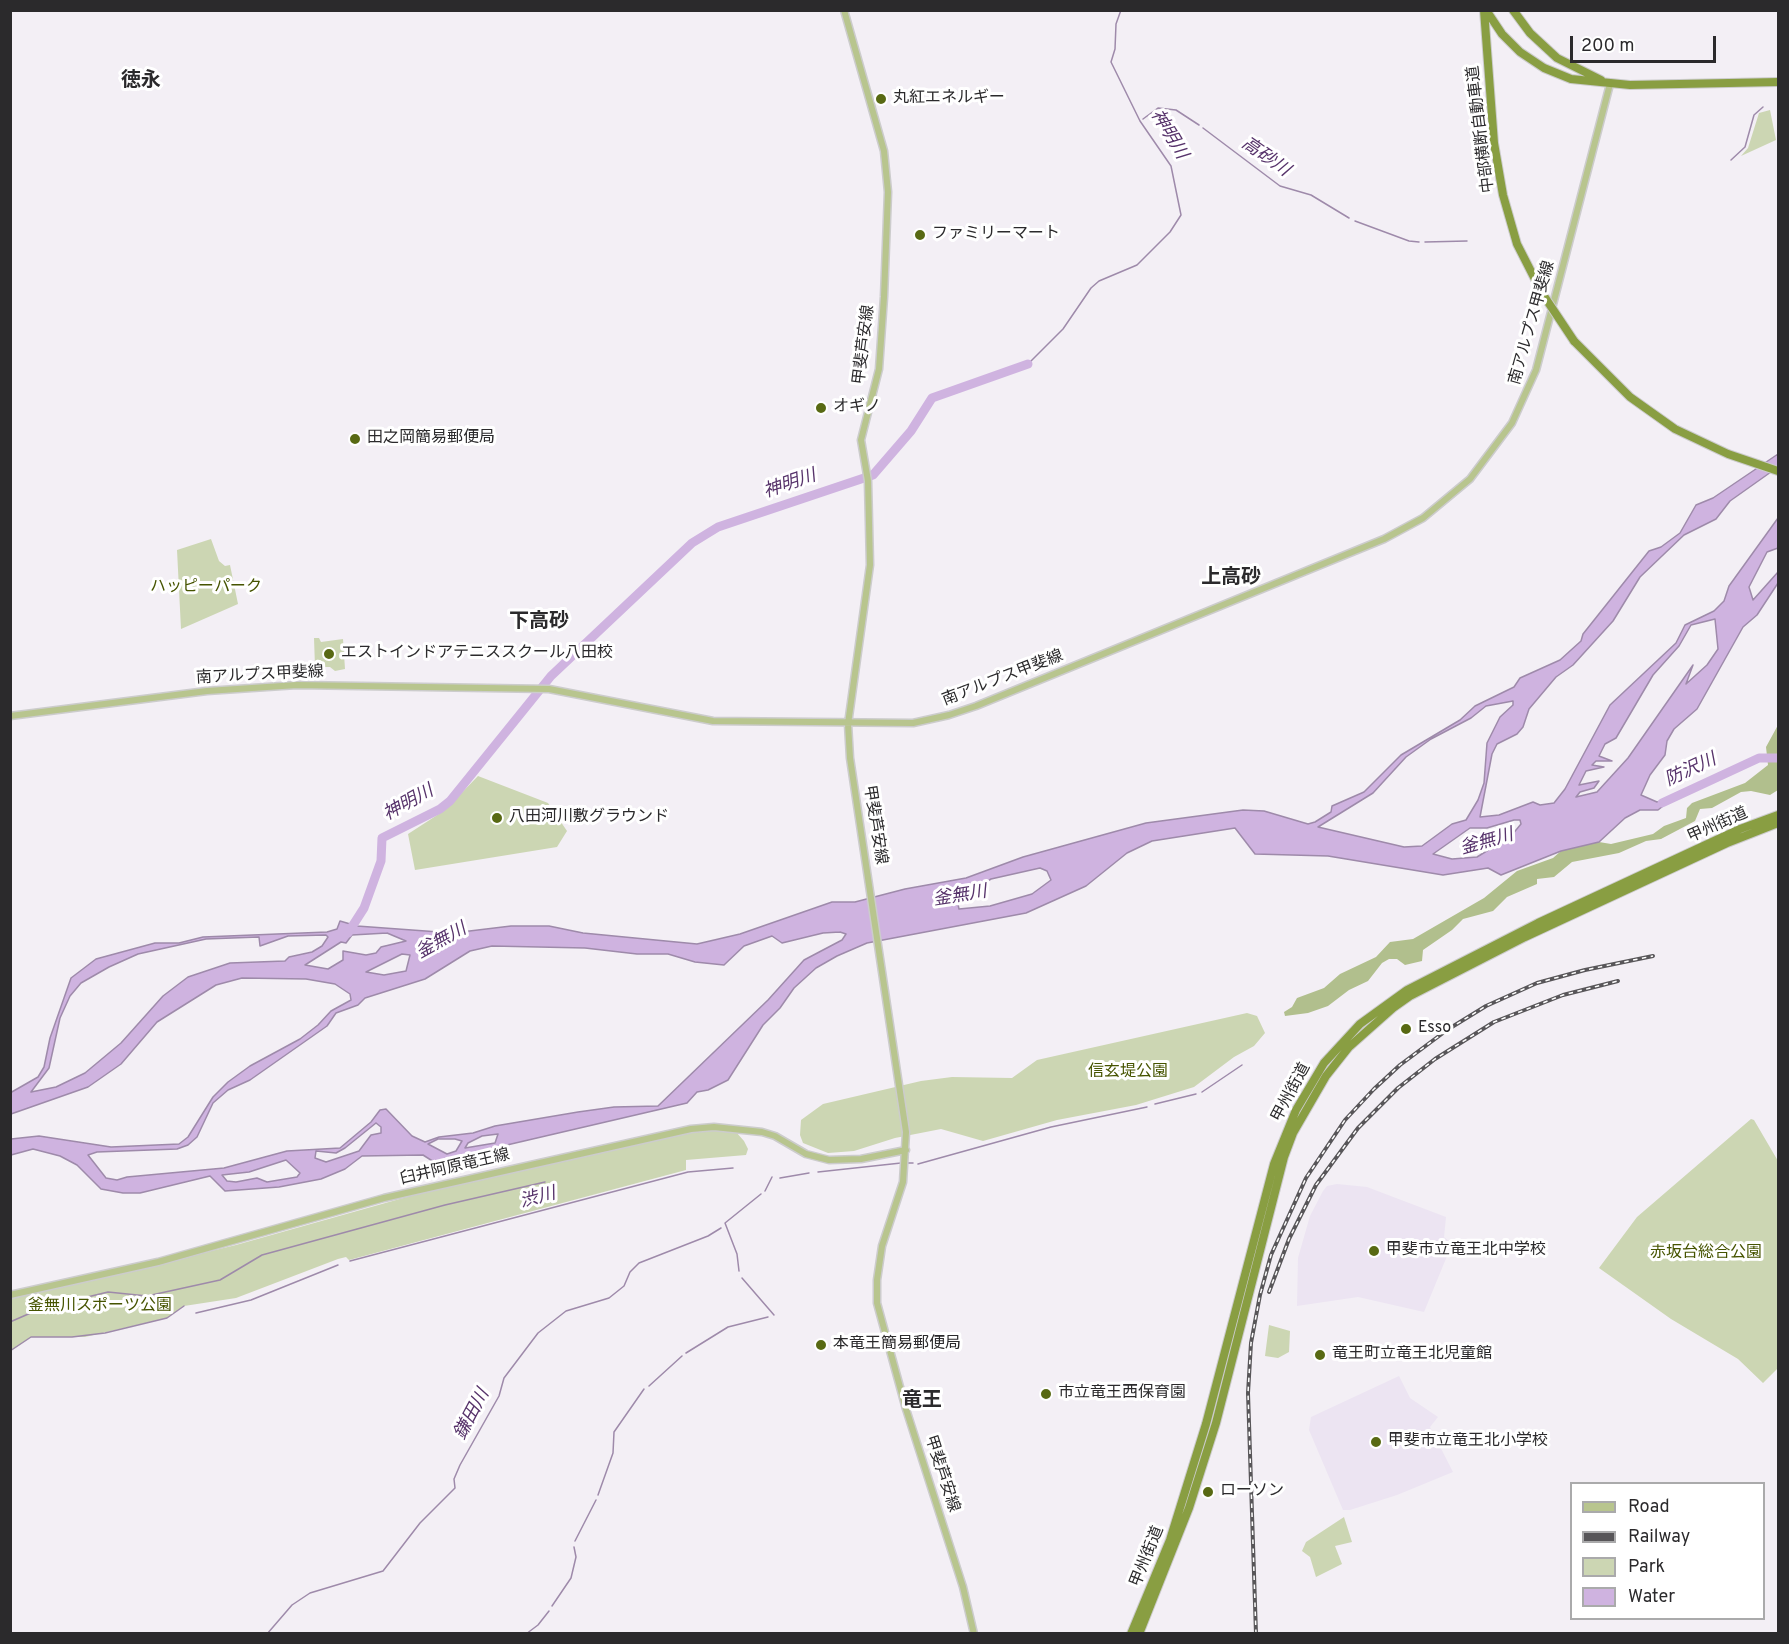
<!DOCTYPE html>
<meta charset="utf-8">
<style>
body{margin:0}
#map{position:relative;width:1789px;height:1644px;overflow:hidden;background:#f3eff5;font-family:Overpass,sans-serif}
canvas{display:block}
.frame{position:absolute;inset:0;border:12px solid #2b2a2c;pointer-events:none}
.legend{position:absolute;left:1570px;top:1482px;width:195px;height:138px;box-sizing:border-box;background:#fff;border:2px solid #aaaaab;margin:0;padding:8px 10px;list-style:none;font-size:18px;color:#2b2a2c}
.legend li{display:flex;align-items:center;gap:12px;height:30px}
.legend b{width:30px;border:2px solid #aaaaab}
.scale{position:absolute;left:1570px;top:36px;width:146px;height:27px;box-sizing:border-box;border:3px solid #2b2a2c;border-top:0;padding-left:8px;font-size:18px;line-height:21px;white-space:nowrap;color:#2b2a2c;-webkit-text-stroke:4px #fff;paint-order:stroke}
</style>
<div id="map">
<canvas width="1789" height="1644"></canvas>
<div class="frame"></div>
<ul class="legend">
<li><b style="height:8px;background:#b8c58e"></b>Road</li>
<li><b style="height:8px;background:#585659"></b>Railway</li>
<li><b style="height:16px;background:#ccd6b3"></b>Park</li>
<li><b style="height:16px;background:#cfb3e0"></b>Water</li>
</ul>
<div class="scale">200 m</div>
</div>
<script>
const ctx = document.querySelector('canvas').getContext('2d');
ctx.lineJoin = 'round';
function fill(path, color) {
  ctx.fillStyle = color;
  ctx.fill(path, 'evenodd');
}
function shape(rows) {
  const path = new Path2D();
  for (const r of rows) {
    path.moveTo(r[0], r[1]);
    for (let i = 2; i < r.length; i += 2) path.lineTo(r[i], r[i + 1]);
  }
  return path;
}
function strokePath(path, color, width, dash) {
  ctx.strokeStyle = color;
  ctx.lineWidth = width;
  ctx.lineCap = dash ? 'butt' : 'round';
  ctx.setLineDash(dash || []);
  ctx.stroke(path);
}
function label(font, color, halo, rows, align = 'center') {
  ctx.font = font + ' Overpass,"Noto Sans JP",sans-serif';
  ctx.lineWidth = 6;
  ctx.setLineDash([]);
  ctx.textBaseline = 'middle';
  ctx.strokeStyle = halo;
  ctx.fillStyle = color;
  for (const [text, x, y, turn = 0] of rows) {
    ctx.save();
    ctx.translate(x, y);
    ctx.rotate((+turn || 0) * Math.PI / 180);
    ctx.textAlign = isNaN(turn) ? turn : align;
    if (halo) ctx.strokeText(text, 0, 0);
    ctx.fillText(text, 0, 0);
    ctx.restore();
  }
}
const built = shape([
 [1337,1184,1367,1187,1446,1217,1444,1237,1452,1244,1424,1312,1358,1297,1297,1306,1298,1258,1310,1216,1323,1191,1327,1186],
 [1399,1376,1410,1398,1438,1417,1430,1427,1453,1472,1397,1495,1350,1510,1343,1510,1309,1430,1311,1417]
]);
const green = shape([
 [1770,110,1776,140,1741,156,1748,148,1759,113],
 [211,539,219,561,225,566,230,565,238,604,181,629,177,550],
 [314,638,319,638,321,642,343,639,345,669,335,671,330,667,315,667],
 [478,776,548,803,567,831,557,847,415,870,408,834,445,810],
 [1247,1013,1257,1016,1265,1033,1254,1046,1234,1057,1194,1087,1136,1105,1057,1120,983,1141,941,1129,895,1138,854,1151,828,1153,803,1143,800,1135,801,1120,823,1104,921,1081,952,1077,1012,1078,1037,1060],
 [1751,1119,1754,1120,1778,1161,1778,1368,1763,1383,1738,1359,1671,1319,1599,1268,1637,1217],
 [724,1130,736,1132,744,1141,748,1149,746,1155,686,1160,686,1170,349,1260,346,1257,338,1259,236,1298,184,1306,167,1318,85,1337,31,1337,11,1351,11,1299,236,1245,421,1193,686,1133],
 [1269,1325,1290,1331,1289,1352,1278,1358,1265,1356],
 [1344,1517,1352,1542,1335,1546,1342,1564,1316,1577,1310,1557,1302,1551,1306,1542]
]);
const forest = shape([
 [1778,725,1778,790,1770,795,1751,791,1741,792,1712,808,1700,809,1695,821,1661,839,1646,841,1619,853,1572,862,1554,877,1537,879,1537,884,1507,897,1493,911,1463,919,1452,930,1423,950,1422,961,1405,965,1397,959,1389,959,1382,963,1368,981,1349,990,1328,1006,1308,1013,1285,1016,1284,1012,1292,1007,1297,998,1324,988,1340,974,1376,957,1390,942,1413,939,1484,898,1517,871,1553,858,1561,851,1599,842,1611,844,1653,834,1664,826,1686,818,1687,808,1692,803,1745,783,1768,765,1766,747]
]);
const water = shape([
 [1778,454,1778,467,1730,501,1716,519,1684,535,1640,577,1613,621,1573,665,1556,677,1529,709,1523,727,1517,734,1497,744,1492,754,1480,817,1499,815,1533,802,1540,805,1554,803,1565,789,1610,705,1676,643,1685,625,1714,611,1724,601,1729,586,1778,518,1778,548,1767,552,1749,587,1753,600,1778,572,1778,583,1757,615,1743,627,1697,709,1674,729,1667,741,1665,755,1650,775,1641,795,1657,802,1672,799,1658,810,1640,810,1625,818,1599,842,1561,851,1501,875,1488,868,1443,875,1328,856,1255,854,1235,828,1152,841,1127,853,1086,886,1026,913,867,943,837,956,816,968,794,988,780,1008,763,1025,728,1080,708,1090,697,1092,687,1103,434,1162,423,1155,362,1156,345,1169,321,1179,279,1187,225,1191,210,1176,140,1193,123,1193,101,1189,77,1165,60,1156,33,1149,11,1155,11,1139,39,1136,111,1147,179,1144,188,1137,213,1097,228,1082,250,1066,300,1039,318,1025,331,1011,351,1000,350,994,335,984,306,979,242,978,216,985,157,1022,121,1064,88,1087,11,1114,10,1093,38,1077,44,1067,50,1038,71,978,96,959,155,943,179,943,203,937,327,932,337,929,340,921,357,926,453,933,511,926,549,926,583,933,697,944,740,934,832,902,855,902,905,889,966,878,1023,857,1146,823,1243,810,1264,811,1308,824,1315,822,1331,812,1332,806,1364,792,1401,755,1460,720,1475,706,1514,687,1520,678,1560,660,1581,641,1583,634,1649,551,1661,547,1680,533,1696,505,1713,498,1778,454],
 [1715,619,1718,649,1707,665,1686,684,1693,665,1628,758,1597,792,1576,797,1580,792,1594,788,1599,781,1579,785,1586,771,1604,767,1592,765,1596,761,1612,761,1599,756,1605,744,1616,738,1653,675,1679,646,1691,625,1715,619],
 [1513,701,1513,705,1500,717,1487,743,1484,783,1478,800,1466,820,1452,824,1422,846,1404,847,1318,827,1373,793,1406,757,1431,739,1471,718,1486,706,1513,701],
 [1514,820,1520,820,1521,824,1511,836,1477,857,1452,859,1433,854,1470,828,1487,828,1514,820],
 [1040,868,1047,871,1051,880,1032,894,990,906,959,909,957,900,991,879,1040,868],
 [840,932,846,934,842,940,804,960,768,1000,658,1106,614,1107,578,1112,495,1126,473,1133,439,1137,425,1142,412,1136,386,1109,380,1110,371,1122,340,1148,287,1151,224,1168,127,1177,117,1180,106,1178,88,1155,97,1152,177,1149,188,1145,197,1137,213,1103,228,1090,250,1080,327,1026,336,1013,358,1005,365,998,425,979,470,951,492,946,585,948,637,954,668,954,695,962,724,965,744,946,772,936,782,943,823,933,840,932],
 [387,933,406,941,381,947,376,953,366,955,343,951,343,960,328,969,305,965,341,942,346,943,352,935,387,933],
 [326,935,328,937,322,946,312,952,289,957,285,961,230,963,188,977,163,996,121,1043,85,1073,56,1087,31,1092,49,1068,60,1018,70,996,81,983,109,967,138,954,206,939,259,937,260,946,288,936,326,935],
 [402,954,410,955,406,971,384,975,366,972,402,954],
 [376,1123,381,1127,381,1133,371,1135,359,1151,326,1162,315,1158,316,1151,336,1153,345,1148,376,1123],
 [498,1134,495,1143,465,1148,468,1143,482,1136,498,1134],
 [438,1139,455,1139,462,1141,456,1151,447,1154,428,1144,438,1139],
 [286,1160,300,1173,297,1177,267,1182,257,1178,236,1182,227,1181,222,1175,249,1172,286,1160]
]);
const stream = shape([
 [1143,119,1158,108,1176,110,1199,125],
 [1203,128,1280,186,1311,195,1349,218],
 [1731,160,1745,147,1754,115,1763,107],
 [1355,221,1409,241,1419,242],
 [1425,242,1467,241],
 [1028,364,1063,329,1091,288,1099,281,1137,265,1170,232,1181,215,1171,166,1140,121,1111,62,1115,49,1116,24,1121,10],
 [1202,1092,1242,1065],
 [1155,1104,1196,1094],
 [906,1163,913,1163],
 [918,1164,1051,1127,1147,1107],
 [818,1172,901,1163],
 [780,1178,809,1173],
 [765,1191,772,1177],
 [350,1261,688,1172,733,1168],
 [739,1271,737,1254,725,1223,761,1194],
 [742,1278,774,1315],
 [196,1313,251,1300,338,1265],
 [10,1322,42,1308,108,1292,147,1296,220,1280,262,1255,445,1205,545,1182],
 [10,1351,31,1337,72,1337,105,1333,167,1318,184,1306],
 [686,1353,728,1327,768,1317],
 [649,1386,682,1356],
 [598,1495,613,1453,614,1432,644,1389],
 [575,1541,596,1500],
 [552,1606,571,1578,576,1557,574,1547],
 [267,1634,292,1605,310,1593,383,1571,420,1523,455,1488,454,1479,460,1465,499,1396,504,1378,538,1333,566,1311,609,1298,624,1286,630,1272,639,1263,708,1236,721,1228],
 [526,1634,538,1625,549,1611]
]);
const river = shape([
 [1662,803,1759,758,1778,758],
 [348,933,364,908,381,861,382,838,440,809,450,801,551,676,692,543,718,527,873,475,911,431,932,398,1028,364]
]);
const major = shape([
 [844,10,884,151,888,192,884,297,879,369,861,440,868,481,870,565,848,724,850,758,906,1132,903,1182,882,1246,877,1280,877,1303,906,1409,963,1587,974,1634],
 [10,716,207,691,297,685,549,689,713,721,913,723,949,715,976,706,1384,539,1423,518,1470,479,1512,423,1536,370,1610,84],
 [10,1295,158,1262,384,1198,691,1129,714,1127,762,1132,775,1136,806,1154,829,1160,861,1159,906,1150]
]);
const highway = shape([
 [1484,10,1494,143,1503,195,1517,244,1542,293],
 [1486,10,1502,34,1520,52,1544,68,1571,79,1630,85,1778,82],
 [1513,10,1530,33,1557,58,1601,80],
 [1574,341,1630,397,1675,429,1728,454,1778,471],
 [1131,1634,1170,1540,1206,1424,1274,1164,1296,1110,1324,1063,1360,1024,1407,990,1538,923,1740,829,1778,815],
 [1139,1634,1189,1508,1216,1423,1284,1157,1293,1133,1326,1076,1349,1047,1393,1008,1410,996,1525,937,1727,843,1778,823]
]);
const rail = shape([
 [1269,1292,1289,1239,1316,1185,1358,1128,1398,1088,1435,1059,1494,1022,1563,995,1618,981],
 [1256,1634,1248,1393,1251,1343,1260,1295,1271,1255,1306,1178,1345,1120,1374,1089,1400,1065,1447,1030,1486,1006,1537,983,1585,970,1653,956]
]);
const highwayBridge = shape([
 [1542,293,1574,341]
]);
const markers = [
 [881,99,6,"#586913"],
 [920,235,6,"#586913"],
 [821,408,6,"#586913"],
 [355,439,6,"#586913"],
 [329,654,6,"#586913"],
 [497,818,6,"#586913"],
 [1406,1029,6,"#586913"],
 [1374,1251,6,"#586913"],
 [821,1345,6,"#586913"],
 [1320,1355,6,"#586913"],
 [1046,1394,6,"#586913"],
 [1376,1442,6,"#586913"],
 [1208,1492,6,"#586913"]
];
const poiNames = [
 ["丸紅エネルギー",893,99],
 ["ファミリーマート",932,235],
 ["オギノ",833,408],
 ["田之岡簡易郵便局",367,439],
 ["エストインドアテニススクール八田校",341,654],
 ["八田河川敷グラウンド",509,818],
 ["Esso",1418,1029],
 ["甲斐市立竜王北中学校",1386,1251],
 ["本竜王簡易郵便局",833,1345],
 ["竜王町立竜王北児童館",1332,1355],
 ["市立竜王西保育園",1058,1394],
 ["甲斐市立竜王北小学校",1388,1442],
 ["ローソン",1220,1492]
];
const streetNames = [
 ["中部横断自動車道",1482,129,-97],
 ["南アルプス甲斐線",1533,323,-74],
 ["甲斐芦安線",865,345,-83],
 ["南アルプス甲斐線",260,676,-3],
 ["南アルプス甲斐線",1003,679,-21],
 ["甲斐芦安線",874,825,81],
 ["甲州街道",1718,826,-24],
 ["甲州街道",1292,1093,-62],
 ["臼井阿原竜王線",455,1168,-13],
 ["甲斐芦安線",941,1474,72],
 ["甲州街道",1148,1557,-68]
];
const parkNames = [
 ["ハッピーパーク",206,588],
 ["信玄堤公園",1128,1073],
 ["赤坂台総合公園",1706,1254],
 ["釜無川スポーツ公園",100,1307]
];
const waterNames = [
 ["神明川",1168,135,59],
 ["高砂川",1265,158,35],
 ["神明川",790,485,-19],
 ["防沢川",1691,771,-25],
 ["神明川",409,804,-29],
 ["釜無川",1487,843,-16],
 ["釜無川",960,897,-9],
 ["釜無川",442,942,-29],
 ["渋川",538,1199,-15],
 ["鎌田川",473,1415,-62]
];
const quarterNames = [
 ["徳永",141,82],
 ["上高砂",1231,579],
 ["下高砂",539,623],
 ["竜王",922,1402]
];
fill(built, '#ece4f2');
fill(green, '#ccd6b3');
fill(forest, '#b1bf8d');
fill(water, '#cfb3e0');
strokePath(water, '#9e8aaa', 1.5);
strokePath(stream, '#9e8aaa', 1.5);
strokePath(river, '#cfb3e0', 9);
strokePath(major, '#ccc', 9);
strokePath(highway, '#ccc', 10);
strokePath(major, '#b8c58e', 6);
strokePath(highway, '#899e42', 8);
strokePath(rail, '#585659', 4);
strokePath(rail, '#fff', 1.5, [4.5]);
strokePath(highwayBridge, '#ccc', 10, []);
strokePath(highwayBridge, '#899e42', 8);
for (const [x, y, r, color] of markers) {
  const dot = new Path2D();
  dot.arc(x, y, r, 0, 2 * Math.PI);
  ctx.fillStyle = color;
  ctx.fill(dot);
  strokePath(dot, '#fff', 2);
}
label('16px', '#2b2a2c', '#fff', poiNames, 'left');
label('16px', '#2b2a2c', '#fff', streetNames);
label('16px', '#465401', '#fff', parkNames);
label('italic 18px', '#57336b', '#fff', waterNames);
label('bold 20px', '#2b2a2c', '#fff', quarterNames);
</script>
